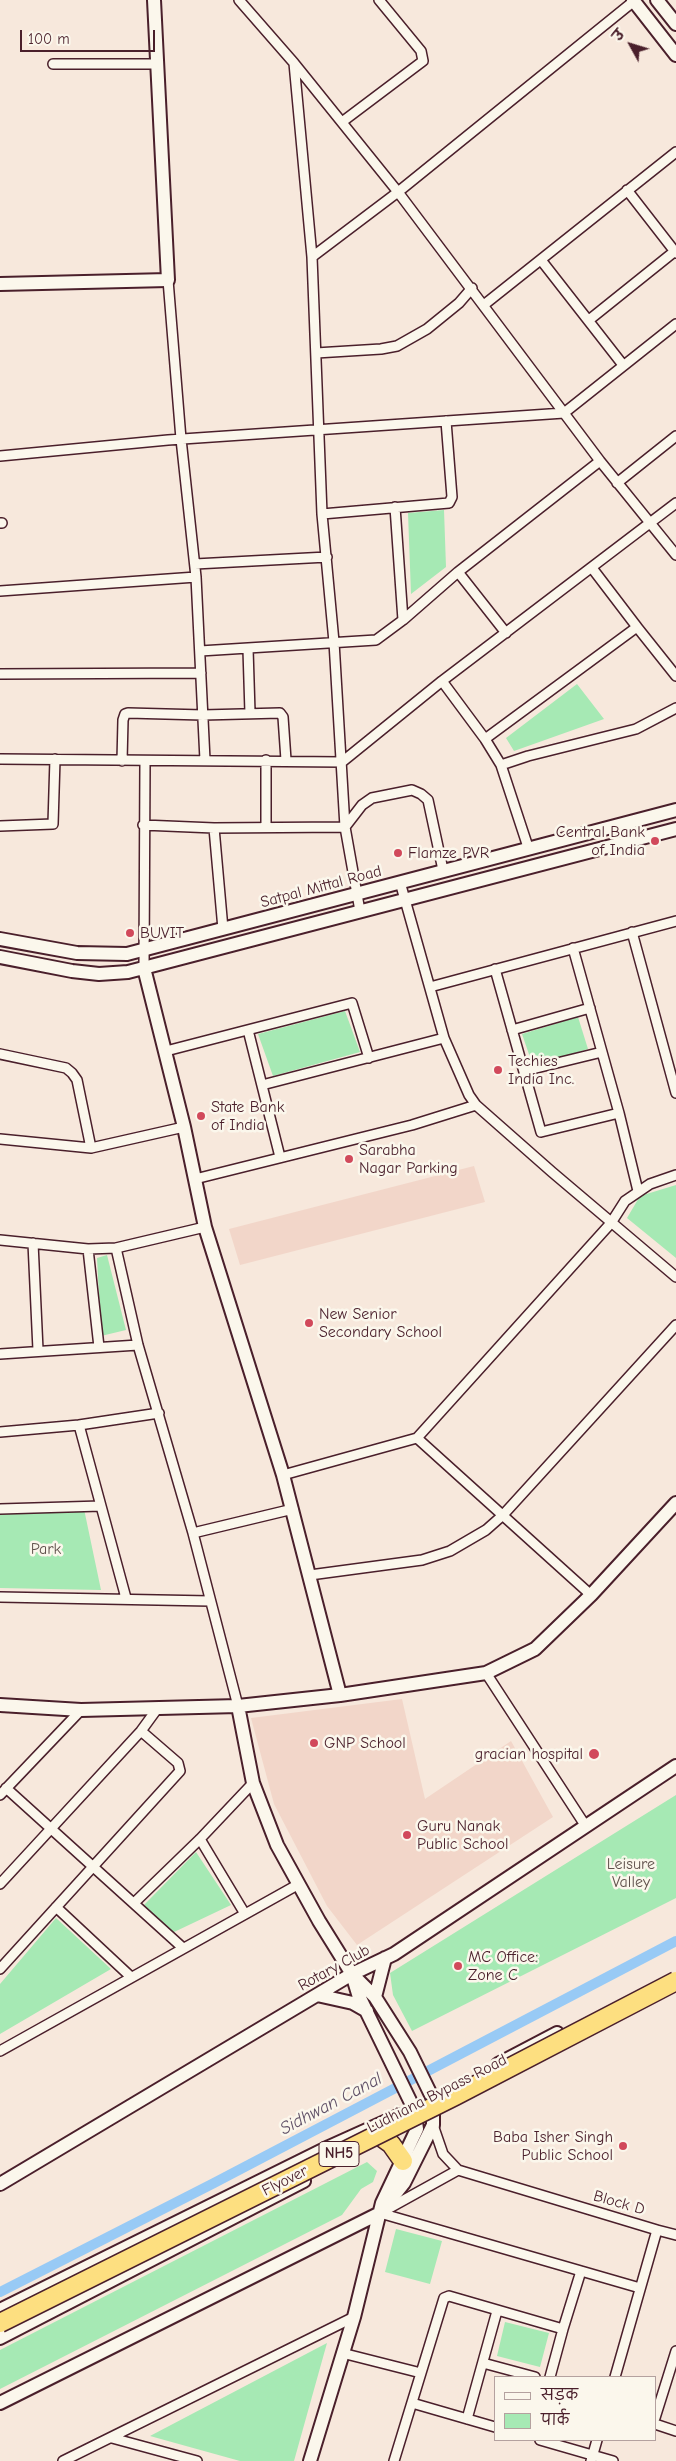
<!DOCTYPE html>
<meta charset="utf-8">
<style>
body{margin:0}
#map{position:relative;width:676px;height:2461px;overflow:hidden;background:#f7e8dc;font-family:"Comic Neue","Playpen Sans Deva",sans-serif}
canvas{display:block}
.legend{position:absolute;left:494px;top:2376px;width:162px;height:65px;box-sizing:border-box;background:#fbf7ec;border:1px solid #b4a19f;margin:0;padding:6px 9px;list-style:none;font-size:15px;color:#4a1f2b}
.legend li{display:flex;align-items:center;gap:10px;height:25px}
.legend b{width:25px;border:1px solid #b4a19f}
.north{position:absolute;left:606px;top:20px;width:50px;height:50px;-webkit-text-stroke:4px #fbf7ec;paint-order:stroke;rotate:309deg;font-size:14px;font-weight:700;line-height:20px;text-align:center;color:#4a1f2b}
.north::after{content:'';display:block;margin:auto;width:18px;height:22px;background:#4a1f2b;clip-path:polygon(50% 0,100% 100%,50% 72%,0 100%)}
.scale{position:absolute;left:20px;top:30px;width:135px;height:22px;box-sizing:border-box;border:2px solid #4a1f2b;border-top:0;padding-left:6px;font-size:15px;line-height:18px;white-space:nowrap;color:#4a1f2b;-webkit-text-stroke:4px #fbf7ec;paint-order:stroke}
</style>
<div id="map">
<canvas width="676" height="2461"></canvas>
<ul class="legend">
<li><b style="height:6px;background:#fbf7ec"></b>सड़क</li>
<li><b style="height:14px;background:#a6e9b4"></b>पार्क</li>
</ul>
<div class="north">उ</div>
<div class="scale">100 m</div>
</div>
<script>
const ctx = document.querySelector('canvas').getContext('2d');
ctx.lineJoin = 'round';
function fill(path, color) {
  ctx.fillStyle = color;
  ctx.fill(path, 'evenodd');
}
function shape(rows) {
  const path = new Path2D();
  for (const r of rows) {
    path.moveTo(r[0], r[1]);
    for (let i = 2; i < r.length; i += 2) path.lineTo(r[i], r[i + 1]);
  }
  return path;
}
function strokePath(path, color, width, dash) {
  ctx.strokeStyle = color;
  ctx.lineWidth = width;
  ctx.lineCap = dash ? 'butt' : 'round';
  ctx.setLineDash(dash || []);
  ctx.stroke(path);
}
function label(font, color, halo, rows, align = 'center') {
  ctx.font = font + ' "Comic Neue",sans-serif';
  ctx.lineWidth = 5;
  ctx.setLineDash([]);
  ctx.textBaseline = 'middle';
  ctx.strokeStyle = halo;
  ctx.fillStyle = color;
  for (const [text, x, y, turn = 0] of rows) {
    ctx.save();
    ctx.translate(x, y);
    ctx.rotate((+turn || 0) * Math.PI / 180);
    ctx.textAlign = isNaN(turn) ? turn : align;
    if (halo) ctx.strokeText(text, 0, 0);
    ctx.fillText(text, 0, 0);
    ctx.restore();
  }
}
const built = shape([
 [474,1166,485,1202,240,1265,229,1229],
 [402,1699,425,1799,511,1741,553,1817,357,1945,327,1906,274,1804,251,1718]
]);
const green = shape([
 [444,510,446,567,411,594,408,513],
 [577,684,604,719,514,751,506,738],
 [345,1011,360,1052,273,1076,258,1034],
 [578,1017,588,1049,533,1066,522,1034],
 [676,1185,676,1258,627,1218,640,1196],
 [107,1255,126,1330,101,1336,97,1258],
 [84,1509,101,1590,0,1588,0,1510],
 [676,1795,676,1898,412,2031,393,1995,390,1973],
 [196,1852,231,1905,172,1933,143,1906],
 [56,1918,111,1969,0,2034,0,1984],
 [367,2162,377,2171,373,2182,361,2189,342,2215,0,2389,0,2350],
 [396,2229,442,2241,430,2284,385,2272],
 [505,2322,549,2333,540,2367,497,2356],
 [327,2343,294,2461,240,2461,150,2436]
]);
const canal = shape([
 [0,2292,214,2183,676,1941]
]);
const street = shape([
 [239,0,294,63,398,192,600,461,676,555],
 [294,63,312,257,322,514,334,642,345,827,360,911],
 [53,64,157,64],
 [342,122,423,61,421,51,379,0],
 [627,190,676,253],
 [312,257,398,192,634,1],
 [541,260,623,365],
 [168,280,181,439,196,577,205,760],
 [485,304,676,152],
 [589,320,675,251],
 [316,353,381,349,397,346,427,329,459,303,472,288],
 [0,456,168,440,564,413,676,324],
 [617,483,676,436],
 [395,507,403,620],
 [322,514,449,503,452,497,446,421],
 [0,523,2,523],
 [195,564,327,557],
 [592,568,637,627],
 [458,572,506,633],
 [0,591,196,577],
 [248,649,250,713],
 [200,651,376,640,403,620,458,572,600,461],
 [0,674,201,673],
 [442,681,676,503],
 [485,739,637,627,676,676],
 [0,759,342,762,442,681,485,739,501,765,528,847],
 [266,760,266,827],
 [122,761,123,720,125,714,128,713,203,715,280,713,283,717,286,760],
 [501,765,528,756,636,729,676,708],
 [143,825,214,828,345,827,362,805,372,798,412,790,421,794,428,800,443,870],
 [0,826,53,824,55,759],
 [214,828,223,929],
 [400,882,444,1038,469,1095,476,1105,552,1172,676,1277],
 [632,932,676,1093],
 [144,968,145,761],
 [495,969,541,1132,619,1113,573,948],
 [430,987,676,921],
 [248,1030,280,1157],
 [512,1030,590,1008],
 [166,1051,352,1003,369,1058],
 [0,1054,66,1068,72,1073,77,1080,91,1148],
 [524,1071,602,1052],
 [262,1085,444,1038],
 [619,1113,638,1191],
 [0,1139,91,1148,184,1127],
 [195,1179,412,1125,476,1105],
 [205,1227,116,1248,138,1345,193,1533,238,1706],
 [0,1240,88,1249,116,1248],
 [33,1243,38,1350],
 [88,1249,99,1347],
 [0,1354,138,1345],
 [0,1432,79,1425],
 [417,1438,591,1595],
 [283,1475,417,1438,611,1223,625,1201,650,1184,676,1175],
 [0,1509,101,1506],
 [193,1533,293,1509],
 [310,1575,422,1560,450,1551,486,1530,503,1515,676,1325],
 [0,1597,210,1601],
 [126,1598,79,1425,159,1413],
 [486,1673,585,1825],
 [6,1788,183,1948],
 [0,1795,81,1710],
 [200,1839,245,1914],
 [0,1884,141,1731,157,1709],
 [134,1903,200,1839,253,1783],
 [56,1907,131,1977],
 [0,1969,180,1771,178,1763,141,1731],
 [0,2051,299,1884],
 [433,2125,443,2154,458,2170,657,2230,615,2377],
 [384,2211,458,2170],
 [380,2213,640,2288],
 [657,2230,676,2235],
 [342,2353,421,2373],
 [483,2363,535,2377],
 [550,2377,563,2329],
 [412,2403,495,2427],
 [655,2418,676,2351],
 [467,2419,497,2311],
 [655,2424,676,2431],
 [112,2438,197,2461],
 [540,2440,613,2461],
 [63,2461,354,2317],
 [394,2461,444,2298,449,2296,563,2329,581,2271],
 [591,2461,597,2440]
]);
const secondary = shape([
 [633,0,676,55],
 [657,0,676,24],
 [0,284,168,280,154,0],
 [0,939,77,953,127,954,676,810],
 [0,957,72,971,99,974,128,972,676,829],
 [144,968,184,1127,205,1227,283,1475,340,1695],
 [0,1705,81,1710,238,1706,340,1695,486,1673,535,1649,591,1595,676,1503],
 [317,1995,353,2003,367,2011],
 [375,1997,385,1958],
 [498,2064,557,2033],
 [0,2184,352,1974,394,1954,676,1766],
 [0,2310,329,2147,400,2115],
 [0,2338,304,2181],
 [0,2403,380,2213,404,2183,433,2125,433,2099,410,2052,375,1997,352,1974,319,1921,277,1845,253,1783,238,1706],
 [310,2461,354,2317,382,2203,417,2129,414,2109,358,1994,352,1974]
]);
const highway = shape([
 [384,2139,391,2144,403,2161]
]);
const highwayBridge = shape([
 [0,2323,455,2096,676,1981]
]);
const markers = [
 [655,841,5,"#d1495b"],
 [398,853,5,"#d1495b"],
 [130,933,5,"#d1495b"],
 [498,1070,5,"#d1495b"],
 [201,1116,5,"#d1495b"],
 [349,1159,5,"#d1495b"],
 [309,1323,5,"#d1495b"],
 [314,1743,5,"#d1495b"],
 [594,1754,6,"#d1495b"],
 [407,1835,5,"#d1495b"],
 [458,1966,5,"#d1495b"],
 [623,2146,5,"#d1495b"]
];
const shields = [
 [339,2154,40]
];
const shieldNames = [
 ["NH5",339,2154]
];
const poiNames = [
 ["Central Bank",645,832,"right"],
 ["of India",645,850,"right"],
 ["Flamze PVR",408,853],
 ["BUVIT",140,933],
 ["Techies",508,1061],
 ["India Inc.",508,1079],
 ["State Bank",211,1107],
 ["of India",211,1125],
 ["Sarabha",359,1150],
 ["Nagar Parking",359,1168],
 ["New Senior",319,1314],
 ["Secondary School",319,1332],
 ["GNP School",324,1743],
 ["gracian hospital",583,1754,"right"],
 ["Guru Nanak",417,1826],
 ["Public School",417,1844],
 ["MC Office:",468,1957],
 ["Zone C",468,1975],
 ["Baba Isher Singh",613,2137,"right"],
 ["Public School",613,2155,"right"]
];
const streetNames = [
 ["Satpal Mittal Road",321,887,-15],
 ["Rotary Club",334,1968,-29],
 ["Ludhiana Bypass Road",437,2094,-27],
 ["Flyover",285,2181,-27],
 ["Block D",619,2203,16]
];
const parkNames = [
 ["Park",46,1549],
 ["Leisure",631,1864],
 ["Valley",631,1882]
];
const waterNames = [
 ["Sidhwan Canal",331,2104,-28]
];
fill(built, '#f2d6c9');
fill(green, '#a6e9b4');
strokePath(canal, '#98caf5', 10);
strokePath(street, '#4a1f2b', 12);
strokePath(secondary, '#4a1f2b', 16);
strokePath(highway, '#4a1f2b', 21);
strokePath(street, '#fbf7ec', 9);
strokePath(secondary, '#fbf7ec', 12);
strokePath(highway, '#fddf80', 18);
strokePath(highwayBridge, '#4a1f2b', 21, []);
strokePath(highwayBridge, '#fddf80', 18);
for (const [x, y, r, color] of markers) {
  const dot = new Path2D();
  dot.arc(x, y, r, 0, 2 * Math.PI);
  ctx.fillStyle = color;
  ctx.fill(dot);
  strokePath(dot, '#fbf7ec', 2);
}
for (const [x, y, w] of shields) {
  const box = new Path2D();
  box.roundRect(x - w / 2, y - 12.5, w, 25, 4);
  ctx.fillStyle = '#fbf7ec';
  ctx.fill(box);
  strokePath(box, '#4a1f2b', 1);
}
label('bold 15px', '#4a1f2b', null, shieldNames);
label('16px', '#4a1f2b', '#fbf7ec', poiNames, 'left');
label('16px', '#4a1f2b', '#fbf7ec', streetNames);
label('16px', '#61524d', '#fbf7ec', parkNames);
label('italic 18px', '#615268', '#fbf7ec', waterNames);
</script>
